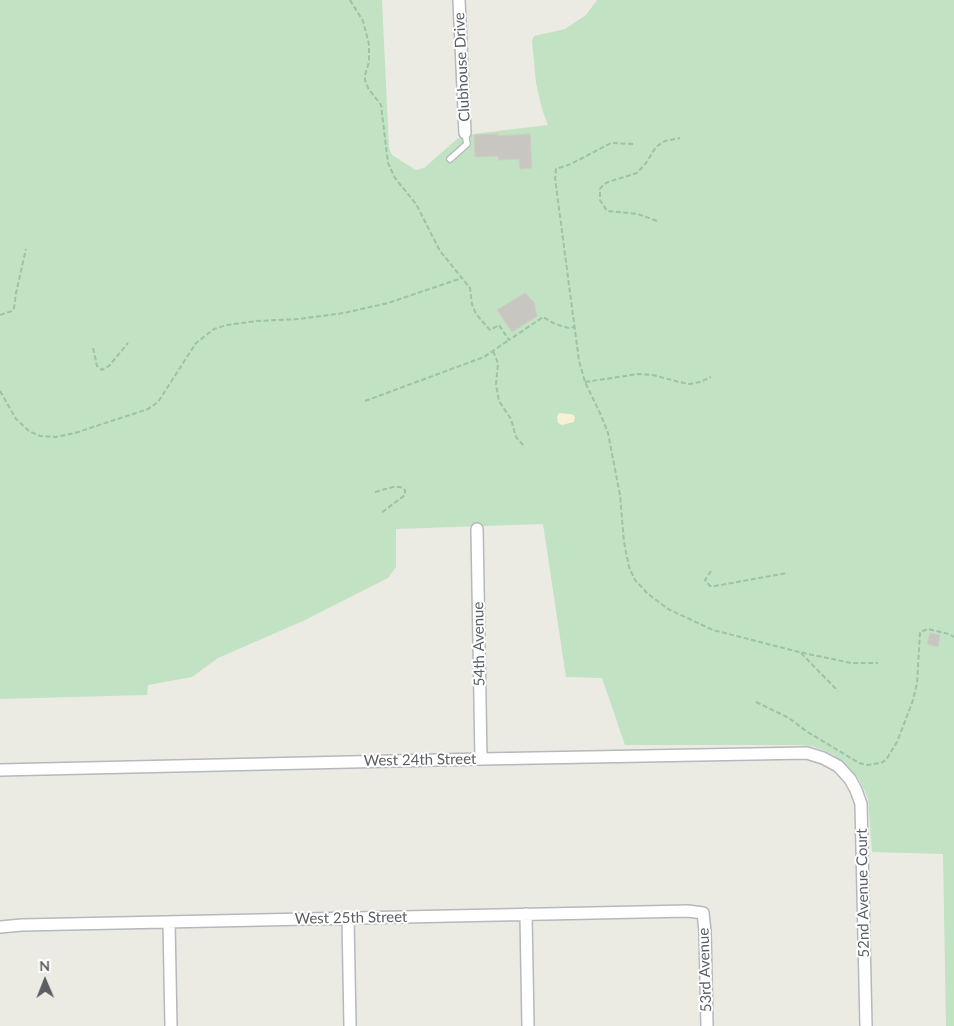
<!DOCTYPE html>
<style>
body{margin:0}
#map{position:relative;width:954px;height:1026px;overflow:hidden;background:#ecebe3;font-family:Lato,sans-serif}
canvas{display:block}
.north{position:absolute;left:20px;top:956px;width:50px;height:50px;-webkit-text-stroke:4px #fff;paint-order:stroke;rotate:359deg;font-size:14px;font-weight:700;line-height:20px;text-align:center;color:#5b5e62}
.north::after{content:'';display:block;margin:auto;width:18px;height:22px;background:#5b5e62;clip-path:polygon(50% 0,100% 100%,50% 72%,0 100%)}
</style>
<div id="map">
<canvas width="954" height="1026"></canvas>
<div class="north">N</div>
</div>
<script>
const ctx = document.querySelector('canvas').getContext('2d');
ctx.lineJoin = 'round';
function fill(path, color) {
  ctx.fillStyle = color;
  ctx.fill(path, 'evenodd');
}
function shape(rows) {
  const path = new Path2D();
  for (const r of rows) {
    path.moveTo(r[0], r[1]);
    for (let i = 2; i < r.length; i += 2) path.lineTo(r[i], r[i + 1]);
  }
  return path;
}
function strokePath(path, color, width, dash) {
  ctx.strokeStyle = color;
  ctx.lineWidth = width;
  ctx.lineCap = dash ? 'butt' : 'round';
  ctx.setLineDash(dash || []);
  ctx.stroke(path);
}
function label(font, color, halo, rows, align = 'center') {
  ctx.font = font + ' Lato,sans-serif';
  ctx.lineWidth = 4;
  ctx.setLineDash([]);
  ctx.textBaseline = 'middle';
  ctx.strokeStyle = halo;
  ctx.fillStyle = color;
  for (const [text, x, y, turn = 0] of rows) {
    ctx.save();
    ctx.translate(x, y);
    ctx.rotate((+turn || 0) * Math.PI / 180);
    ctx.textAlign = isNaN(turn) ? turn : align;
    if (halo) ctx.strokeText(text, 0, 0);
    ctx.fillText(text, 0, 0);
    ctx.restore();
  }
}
const green = shape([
 [0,0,382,0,389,148,392,155,416,170,424,168,457,139,473,134,548,125,542,109,536,83,532,41,534,36,565,29,586,15,597,0,954,0,954,1026,946,1026,943,854,872,852,868,799,864,789,858,778,845,764,834,755,823,750,812,746,798,745,625,745,602,678,566,677,543,524,396,529,396,567,388,578,303,621,218,658,192,677,148,685,147,695,0,699]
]);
const sand = shape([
 [559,413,570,414,574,415,575,418,574,422,562,425,558,423,557,417]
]);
const building = shape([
 [498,134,497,136,530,134,532,168,520,169,519,159,498,160,498,156,475,157,474,135,498,134],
 [525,293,534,302,537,316,512,332,497,310,525,293],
 [930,633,940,635,938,647,927,644,930,633]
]);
const path = shape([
 [350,0,363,21,369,44,369,62,365,75,365,80,368,88,381,105,388,163,395,178,416,204,440,251,470,288,472,304,476,314,490,330,499,325,509,340,543,317,555,324,569,328,574,327],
 [633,144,611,143,571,164,556,169,555,178,579,361,585,382,600,413,608,433,620,495,624,542,629,567,635,580,647,593,668,609,713,630,799,652,851,663,878,663],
 [657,221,638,214,607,211,600,200,600,189,603,185,608,182,637,173,646,163,656,147,665,141,680,138],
 [0,315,12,311,14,308,16,293,26,249],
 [93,348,97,366,102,370,109,366,128,343],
 [493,351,498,363,496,384,499,401,511,419,516,437,523,445],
 [585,382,638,374,653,375,679,382,690,384,700,382,711,377],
 [0,391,16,419,29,431,40,436,56,437,75,433,148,409,158,402,196,343,214,329,227,325,257,321,299,319,344,313,388,303,462,278],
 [365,401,484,357,509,340],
 [375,492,393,487,400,487,405,490,405,495,381,513],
 [711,571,705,580,710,586,715,586,787,573],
 [801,653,838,691],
 [756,702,789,718,806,731,859,763,867,765,881,763,886,760,897,742,912,703,917,684,920,632,928,629,949,634,954,637]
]);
const lane = shape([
 [450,159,467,144,465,133]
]);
const street = shape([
 [459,0,465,133],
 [477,529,481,759],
 [0,770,481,759,807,753,823,758,838,766,850,779,856,790,861,804,866,1026],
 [526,914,528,1026],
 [348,918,350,1026],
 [169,922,171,1026],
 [0,927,22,925,688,911,703,913,705,931,707,1026]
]);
const streetNames = [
 ["Clubhouse Drive",462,67,-93],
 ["54th Avenue",479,644,-91],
 ["West 24th Street",420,760,-1],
 ["52nd Avenue Court",863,893,-91],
 ["West 25th Street",351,918,-1],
 ["53rd Avenue",705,970,-92]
];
fill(green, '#c1e2c3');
fill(sand, '#f6f0d4');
fill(building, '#c8c6c0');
strokePath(building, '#d0cdc2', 1);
strokePath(lane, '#b5b8bc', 8);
strokePath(street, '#b5b8bc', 14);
strokePath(path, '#9cc2a9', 2, [5, 2.5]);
strokePath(lane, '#fff', 5.5);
strokePath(street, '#fff', 11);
label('15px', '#5b5e62', '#fff', streetNames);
</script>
